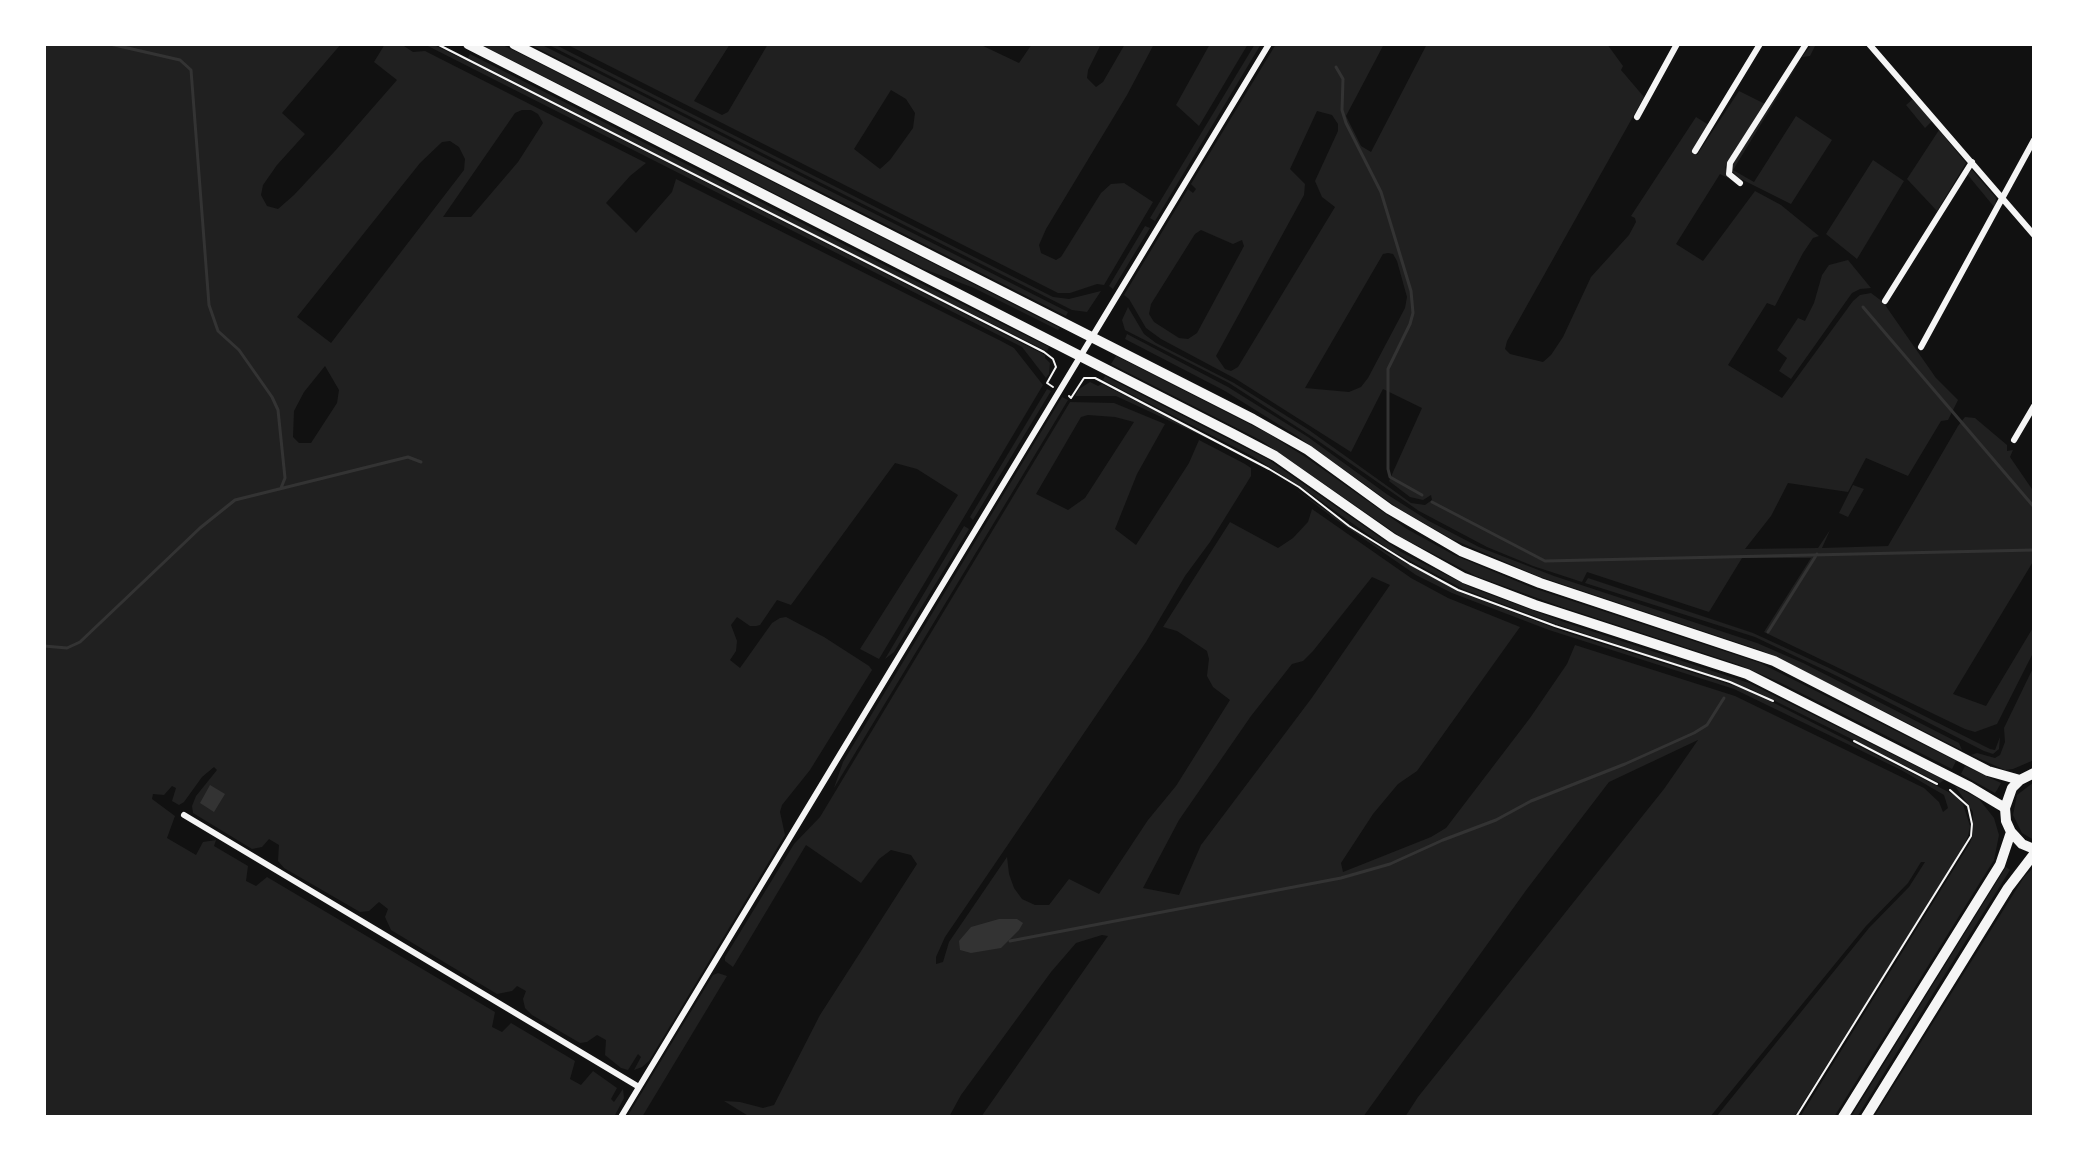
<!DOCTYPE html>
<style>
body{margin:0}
#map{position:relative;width:2078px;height:1161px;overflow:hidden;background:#111;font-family:Rubik,sans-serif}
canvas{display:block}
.frame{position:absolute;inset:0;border:46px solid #fff;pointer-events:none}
</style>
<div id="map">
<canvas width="2078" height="1161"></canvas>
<div class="frame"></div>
</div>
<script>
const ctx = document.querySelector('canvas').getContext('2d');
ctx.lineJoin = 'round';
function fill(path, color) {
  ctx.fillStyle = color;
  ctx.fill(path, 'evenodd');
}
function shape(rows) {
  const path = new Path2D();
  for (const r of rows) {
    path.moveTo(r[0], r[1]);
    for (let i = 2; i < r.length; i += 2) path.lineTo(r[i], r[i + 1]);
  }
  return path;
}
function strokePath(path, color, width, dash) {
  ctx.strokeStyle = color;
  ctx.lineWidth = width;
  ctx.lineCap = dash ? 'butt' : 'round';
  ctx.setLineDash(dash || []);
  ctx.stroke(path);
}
const green = shape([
 [44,44,341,44,282,113,305,134,277,165,263,185,261,195,267,206,278,209,294,195,335,151,397,80,374,62,385,44,401,44,413,52,425,51,646,163,630,176,606,203,636,233,672,192,676,179,1001,341,1014,348,1043,385,879,659,860,649,958,495,917,469,895,463,791,605,777,600,760,625,756,626,750,626,737,617,731,625,737,641,736,651,730,660,740,668,772,623,780,618,786,617,824,637,869,666,872,670,810,770,782,805,780,812,785,835,649,1061,642,1067,634,1070,641,1057,638,1054,628,1070,621,1068,605,1055,606,1040,597,1035,587,1042,580,1043,532,1015,525,1008,523,999,526,991,517,986,512,991,497,994,391,930,385,917,388,909,379,902,369,911,360,912,284,868,278,861,279,845,269,839,262,847,252,849,193,813,192,806,196,796,217,770,214,767,202,777,184,802,179,805,172,801,176,788,172,786,164,795,153,794,152,799,175,816,167,838,196,855,203,842,216,840,214,846,248,866,246,881,256,886,267,877,495,1012,492,1027,502,1032,511,1023,575,1061,570,1079,581,1085,593,1071,617,1088,611,1099,614,1102,623,1089,624,1098,614,1117,44,1117],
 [522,110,531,110,538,114,543,123,518,162,471,217,443,217,515,113],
 [450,141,459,147,465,159,464,170,331,343,297,317,420,163,442,142],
 [325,366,339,390,337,403,311,443,299,443,293,437,294,411,304,392],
 [424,44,432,44,479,67,1045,355,1045,358,1050,363,1049,374,1046,378,1022,347],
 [480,44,501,44,1060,328,1058,330,974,288,924,269],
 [529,44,540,44,610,79,1068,312,1066,316],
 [547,44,554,44,1053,297,1069,299,1101,291,1087,312,1072,310],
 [566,44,730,44,694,101,722,115,728,112,768,44,979,44,1019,63,1032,44,1101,44,1088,70,1087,78,1096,87,1103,82,1125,44,1154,44,1127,95,1046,229,1039,245,1041,253,1056,260,1061,257,1101,193,1111,184,1124,183,1153,202,1104,285,1097,284,1070,293,1058,293],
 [891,90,906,99,915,113,913,128,890,160,880,169,854,149],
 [1210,44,1248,44,1199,126,1176,105],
 [1255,44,1261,44,1155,221,1150,218],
 [1276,44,1384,44,1346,116,1361,146,1371,152,1427,44,1607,44,1623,66,1621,70,1644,97,1507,341,1505,349,1510,354,1543,362,1551,355,1563,337,1591,277,1629,235,1636,222,1635,218,1631,216,1696,117,1709,125,1693,152,1697,155,1739,91,1765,104,1725,167,1728,178,1720,174,1676,244,1703,261,1755,191,1781,205,1819,236,1813,238,1803,253,1775,306,1767,303,1728,365,1782,398,1853,301,1860,295,1871,293,1883,302,1936,378,1958,400,1948,420,1941,421,1908,476,1866,458,1848,492,1788,483,1771,516,1745,549,1818,548,1830,530,1822,548,1888,546,1958,426,1965,417,1975,418,2007,445,2007,451,2013,450,2010,457,2034,492,2034,560,1953,694,1986,706,2034,626,2034,651,1997,724,1975,732,1965,729,1764,632,1811,558,1742,558,1709,612,1587,572,1582,582,1533,566,1487,547,1419,511,1314,438,1229,383,1125,330,1122,320,1128,307,1144,334,1156,343,1234,383,1309,430,1411,503,1425,505,1432,500,1431,495,1423,500,1410,497,1389,481,1422,408,1383,389,1351,452,1236,379,1161,339,1146,328,1129,299,1124,295,1188,189,1193,193,1196,189,1191,184],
 [1317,111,1332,115,1338,124,1338,131,1315,181,1322,197,1335,207,1238,367,1231,371,1225,369,1216,356,1304,195,1305,184,1290,169],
 [1201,230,1233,244,1242,240,1244,246,1197,333,1188,339,1179,338,1154,322,1149,314,1151,304,1195,234],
 [1388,253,1393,254,1397,261,1407,297,1405,308,1368,378,1361,387,1349,392,1305,388,1383,254],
 [1812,44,1816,44,1810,56,1802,57,1733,170,1754,182,1796,116,1832,140,1791,204,1739,178,1731,170,1733,163,1802,57],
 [470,54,912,279,1049,347,1047,351,900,278,468,58],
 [1913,99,1932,121,1925,128,1906,105],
 [1939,130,1966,163,1937,211,1907,179],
 [1873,160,1904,181,1857,259,1826,234],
 [1972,170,1996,198,1995,208,1967,174],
 [1145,226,1150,228,1113,289,1109,286],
 [1848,260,1871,288,1860,289,1852,293,1791,379,1779,371,1787,358,1777,350,1798,318,1805,321,1814,303,1822,275,1829,265],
 [1127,334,1228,387,1308,437,1388,495,1429,521,1479,547,1554,576,1757,643,1803,663,1959,743,1962,750,1763,651,1538,576,1452,539,1398,508,1297,436,1225,391,1125,339],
 [1116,356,1267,433,1307,458,1407,529,1454,555,1533,588,1760,663,1956,761,1952,769,1779,682,1740,665,1559,606,1476,576,1401,537,1262,441,1111,364],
 [1105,376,1269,460,1401,552,1472,588,1564,622,1749,683,1944,780,1940,783,1751,689,1550,622,1463,589,1390,550,1301,487,1252,456,1103,380],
 [1090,382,1098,386,1102,384,1228,448,1116,396,1075,396,1079,389],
 [1047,389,1051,391,973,520,970,517],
 [1062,397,1068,400,834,788,843,762],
 [1070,402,1114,403,1165,424,1137,474,1115,529,1136,545,1189,463,1199,440,1245,464,1251,468,1251,476,1210,542,1185,576,1146,642,945,937,936,957,936,964,943,962,949,942,1007,857,1009,874,1014,888,1022,899,1035,905,1049,905,1069,879,1099,894,1148,820,1176,786,1230,700,1213,687,1207,676,1209,659,1207,651,1177,631,1163,627,1230,522,1278,548,1293,538,1308,522,1312,509,1411,578,1448,598,1520,627,1417,771,1398,784,1373,814,1341,863,1343,872,1431,837,1446,828,1530,718,1567,664,1575,645,1735,696,1924,788,1939,802,1943,812,1948,808,1944,795,1901,770,1734,689,1549,630,1452,593,1416,575,1335,519,1295,489,1386,552,1460,592,1562,631,1741,688,1776,704,1939,787,1956,796,1963,804,1970,826,1968,836,1961,852,1794,1117,1716,1117,1869,928,1909,887,1925,862,1921,862,1908,883,1866,926,1710,1117,1405,1117,1418,1097,1664,789,1698,740,1609,782,1527,889,1363,1117,981,1117,1108,936,1102,935,1076,943,1051,972,961,1095,949,1117,750,1117,724,1101,740,1102,763,1108,774,1105,820,1015,917,864,911,855,891,850,879,859,861,883,806,845,733,967,725,961,725,957,794,844,820,817],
 [1088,415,1115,417,1134,422,1085,498,1068,510,1036,494,1081,417],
 [1372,577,1390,585,1311,699,1201,845,1179,895,1143,888,1179,820,1251,716,1292,664,1303,661,1313,651],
 [1853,485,1864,489,1848,517,1839,513],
 [964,526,969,529,894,652,885,659],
 [1588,578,1753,633,1827,667,1990,749,1995,750,2000,737,1999,749,1993,754,1984,751,1837,676,1755,637,1585,583],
 [2034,666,2034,760,2013,769,2005,770,1971,755,1977,753,1995,758,2000,755,2005,742,2004,728],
 [1965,766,2001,783,1997,790,1995,793,1961,774],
 [2034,782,2034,840,2022,833,2013,815,2017,795],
 [1955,786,1979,799,1994,818,1999,835,1994,860,1834,1117,1800,1117,1970,843,1973,835,1973,812],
 [2006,867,2010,870,1944,976,1857,1117,1851,1117],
 [2034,867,2034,1117,1874,1117,2024,877],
 [718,973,727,976,642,1117,627,1117,713,975]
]);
const water = shape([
 [210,785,225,794,214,812,200,803],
 [999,919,1017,919,1023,923,1019,930,1001,948,971,953,960,950,959,941,971,927]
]);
const stream = shape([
 [110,44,180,60,191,70,209,305,218,331,239,350,272,397,278,410,285,478,281,488],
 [1336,67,1343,79,1342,110,1346,123,1381,192,1411,291,1413,313,1410,324,1388,369,1388,469,1390,477,1422,495],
 [1863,307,2034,507],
 [1432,502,1545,561,2034,550],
 [1768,632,1817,554],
 [44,646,67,648,80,642,200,528,235,500,408,457,421,462],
 [1010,941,1341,878,1390,864,1443,840,1496,820,1531,801,1625,764,1694,733,1707,725,1724,698]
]);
const path = shape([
 [437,44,1044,352,1053,359,1056,367,1047,383,1053,387],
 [1069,396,1071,398,1084,378,1095,378,1269,469,1299,487,1349,526,1410,564,1458,590,1555,626,1730,682,1773,701],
 [1854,741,1937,784],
 [1796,1117,1971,836,1972,824,1968,806,1950,790]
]);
const minor = shape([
 [1869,44,2034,235],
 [1637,117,1677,44],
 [1695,151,1760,44],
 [1740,183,1729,174,1730,163,1806,44],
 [1885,301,1972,162],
 [1921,347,2034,140],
 [2014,440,2034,406],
 [184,815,639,1087],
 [621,1117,1269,44]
]);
const primary = shape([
 [468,44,1233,434,1275,456,1392,538,1464,578,1535,605,1747,674,1970,787,2005,808],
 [514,44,1253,419,1308,450,1389,509,1461,551,1540,583,1774,661,1988,771,2020,780],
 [2034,773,2020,780,2012,788,2005,808,2006,821,2011,832,2022,844,2034,849],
 [1843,1117,2000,865,2011,832],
 [1866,1117,2008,888,2034,854]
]);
fill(green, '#202020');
fill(water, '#333');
strokePath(stream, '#333', 3);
strokePath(path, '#f5f5f5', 2);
strokePath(minor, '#f5f5f5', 6);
strokePath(primary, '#f5f5f5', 10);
</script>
